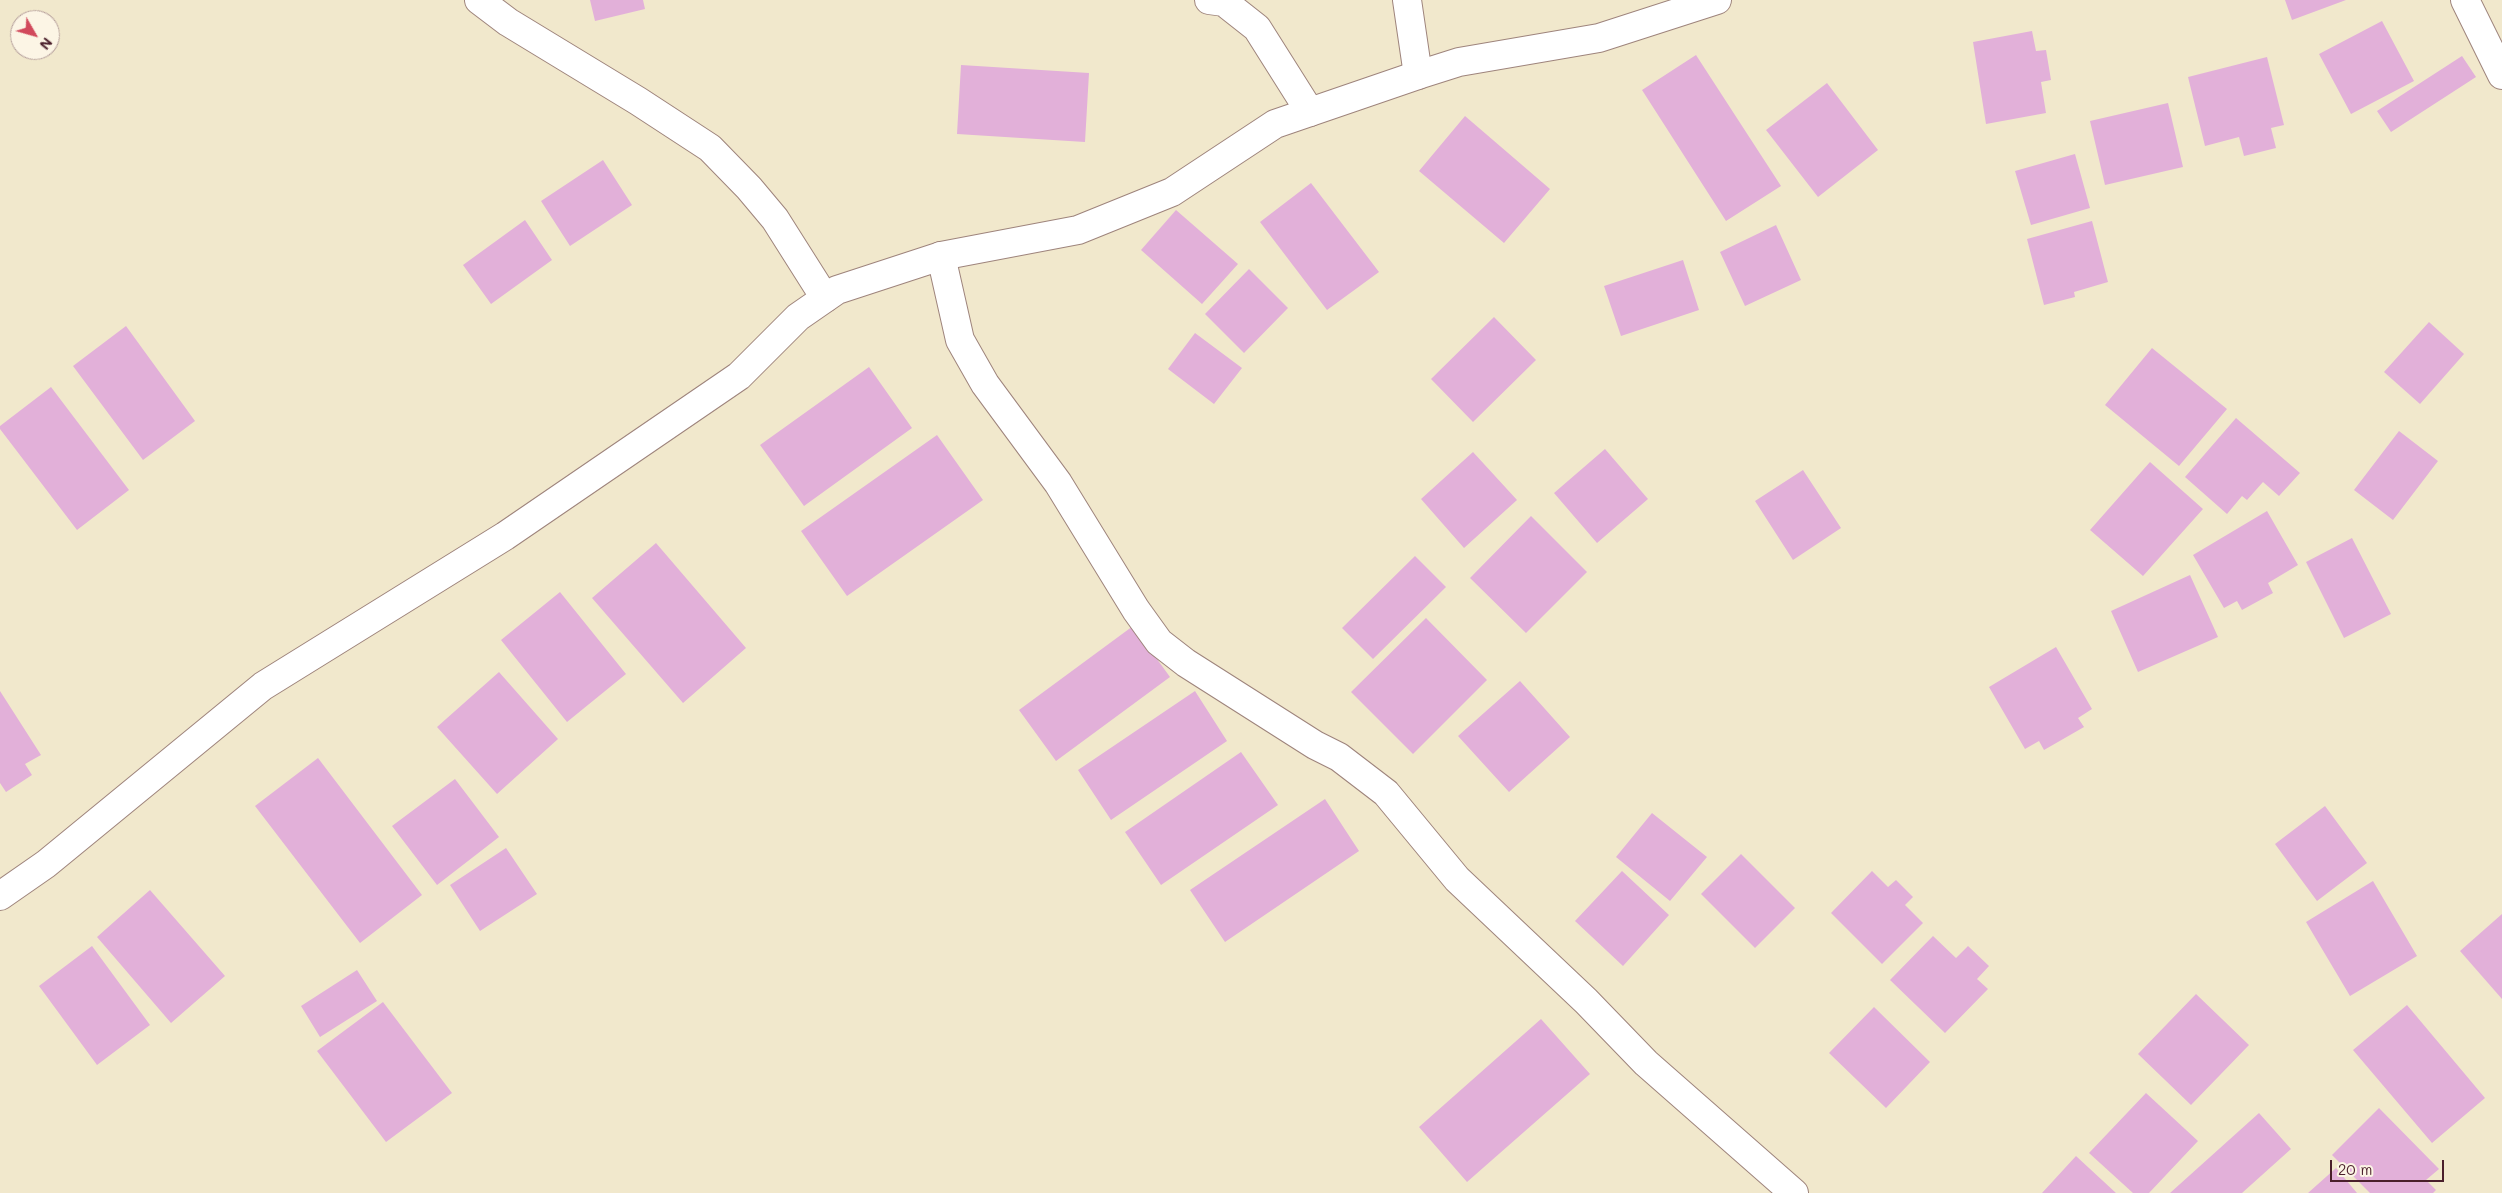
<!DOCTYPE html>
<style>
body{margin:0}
#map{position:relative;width:2502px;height:1193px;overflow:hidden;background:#f1e8cc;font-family:Mali,sans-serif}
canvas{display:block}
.north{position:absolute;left:10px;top:10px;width:50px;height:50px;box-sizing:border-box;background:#fcf5e5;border:1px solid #b59f9b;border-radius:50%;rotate:128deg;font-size:14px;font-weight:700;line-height:20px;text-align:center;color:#4a1f2b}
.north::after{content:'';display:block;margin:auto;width:18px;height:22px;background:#d1495b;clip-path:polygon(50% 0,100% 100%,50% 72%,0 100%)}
.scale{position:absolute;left:2330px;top:1160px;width:114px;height:22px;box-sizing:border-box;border:2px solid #4a1f2b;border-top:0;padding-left:6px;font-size:15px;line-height:18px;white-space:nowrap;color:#4a1f2b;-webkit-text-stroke:4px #fcf5e5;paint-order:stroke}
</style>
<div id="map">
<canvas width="2502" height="1193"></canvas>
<div class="north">N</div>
<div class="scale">20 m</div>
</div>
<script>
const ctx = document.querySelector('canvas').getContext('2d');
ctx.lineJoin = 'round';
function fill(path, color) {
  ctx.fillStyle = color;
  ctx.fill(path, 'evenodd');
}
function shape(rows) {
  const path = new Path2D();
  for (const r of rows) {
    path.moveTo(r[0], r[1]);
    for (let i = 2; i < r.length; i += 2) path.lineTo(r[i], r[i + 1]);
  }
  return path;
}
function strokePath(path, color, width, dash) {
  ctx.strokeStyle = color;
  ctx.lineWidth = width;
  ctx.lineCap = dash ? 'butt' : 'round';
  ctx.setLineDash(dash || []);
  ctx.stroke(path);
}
const building = shape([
 [590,0,643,0,645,9,595,21],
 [2285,0,2346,0,2292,20],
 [2382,21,2414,81,2351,114,2319,54],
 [2032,31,2036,51,2046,50,2051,80,2041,82,2046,113,1986,124,1973,42],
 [1696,55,1781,186,1726,221,1642,90],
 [2462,56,2476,77,2391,132,2377,111],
 [2267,57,2284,125,2271,128,2276,148,2244,156,2239,137,2205,146,2188,77],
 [961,65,1089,73,1085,142,957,134],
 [1827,83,1878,150,1818,197,1766,130],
 [2168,103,2183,167,2105,185,2090,121],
 [1465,116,1550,189,1504,243,1419,171],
 [2075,154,2090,208,2031,225,2015,171],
 [603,160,632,205,570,246,541,201],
 [1311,183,1379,272,1327,310,1260,222],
 [1176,210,1238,264,1202,304,1141,250],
 [525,220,552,260,491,304,463,265],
 [2092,221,2108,282,2074,292,2075,297,2044,305,2027,239],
 [1776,225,1801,280,1745,306,1720,252],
 [1683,260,1699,310,1621,336,1604,286],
 [1249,269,1288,308,1244,353,1205,314],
 [1494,317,1536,360,1473,422,1431,379],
 [2429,322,2464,354,2420,404,2384,372],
 [126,326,195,421,143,460,73,366],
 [1195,333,1242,368,1214,404,1168,369],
 [2152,348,2227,409,2179,466,2105,405],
 [869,367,912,428,804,506,760,445],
 [51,387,129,490,77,530,0,429,0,426],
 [2236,418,2300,473,2279,496,2263,482,2247,500,2242,496,2227,514,2185,477],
 [2399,431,2438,461,2393,520,2354,490],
 [937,435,983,500,847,596,801,531],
 [1605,449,1648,499,1597,543,1554,493],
 [1473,452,1517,500,1464,548,1421,499],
 [2150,462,2203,509,2143,576,2090,530],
 [1803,470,1841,528,1793,560,1755,501],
 [2267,511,2298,565,2268,583,2273,593,2242,610,2237,601,2224,608,2193,555],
 [1531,516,1587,572,1526,633,1470,578],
 [2352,538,2391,614,2344,638,2306,562],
 [656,543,746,648,683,703,592,598],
 [1415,556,1446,587,1373,659,1342,628],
 [2190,575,2218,637,2138,672,2111,611],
 [560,592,626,674,567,722,501,640],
 [1426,618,1487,680,1413,754,1351,692],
 [1133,626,1170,677,1056,761,1019,710],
 [2056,647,2092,709,2078,718,2084,727,2044,750,2039,741,2025,749,1989,687],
 [499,672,558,739,497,794,437,727],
 [1520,681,1570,737,1509,792,1458,736],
 [0,691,41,755,25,764,32,775,6,792,0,783],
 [1195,691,1227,741,1111,820,1078,770],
 [1241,752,1278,805,1161,885,1125,832],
 [318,758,422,895,360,943,255,806],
 [455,779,499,837,437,885,392,826],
 [1325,799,1359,851,1225,942,1190,890],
 [2325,806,2367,863,2317,901,2275,844],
 [1652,813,1707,857,1670,901,1616,857],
 [506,848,537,894,480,931,450,885],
 [1741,854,1795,908,1755,948,1701,894],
 [1622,871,1669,915,1623,966,1575,921],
 [1872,871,1888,887,1896,880,1913,897,1905,905,1923,923,1882,964,1831,913],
 [2373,881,2417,956,2350,996,2306,922],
 [150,890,225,976,171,1023,97,937],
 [2502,914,2502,999,2460,951],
 [1933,936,1956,958,1968,946,1989,966,1977,979,1988,989,1945,1033,1890,980],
 [92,946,150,1025,97,1065,39,986],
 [357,970,377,1001,320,1037,301,1006],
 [2196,994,2249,1045,2191,1105,2138,1054],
 [383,1002,452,1093,386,1142,317,1051],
 [2407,1005,2485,1098,2432,1143,2353,1050],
 [1874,1007,1930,1062,1886,1108,1829,1053],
 [1541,1019,1590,1074,1467,1182,1419,1127],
 [2146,1093,2198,1141,2149,1193,2133,1193,2089,1153],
 [2379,1108,2439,1169,2426,1180,2436,1190,2433,1193,2370,1193,2332,1155],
 [2259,1113,2291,1149,2242,1193,2170,1193],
 [2076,1156,2116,1193,2042,1193],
 [2336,1168,2357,1193,2308,1193]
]);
const street = shape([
 [479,0,508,22,638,101,710,148,749,188,775,219,825,298],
 [1209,0,1224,2,1257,28,1310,112],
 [1407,0,1418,75],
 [2465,0,2502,75],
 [941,256,960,340,985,384,1058,483,1136,610,1159,642,1186,663,1315,745,1339,757,1386,793,1457,879,1586,1001,1646,1063,1794,1193]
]);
const secondary = shape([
 [0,896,46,864,263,686,505,536,739,376,798,317,837,290,941,256,1078,230,1172,192,1275,124,1418,75,1459,62,1599,38,1717,0]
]);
fill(building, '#e2b0d9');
strokePath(street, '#9e847c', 30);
strokePath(secondary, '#9e847c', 30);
strokePath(street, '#fff', 28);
strokePath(secondary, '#fff', 28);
</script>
